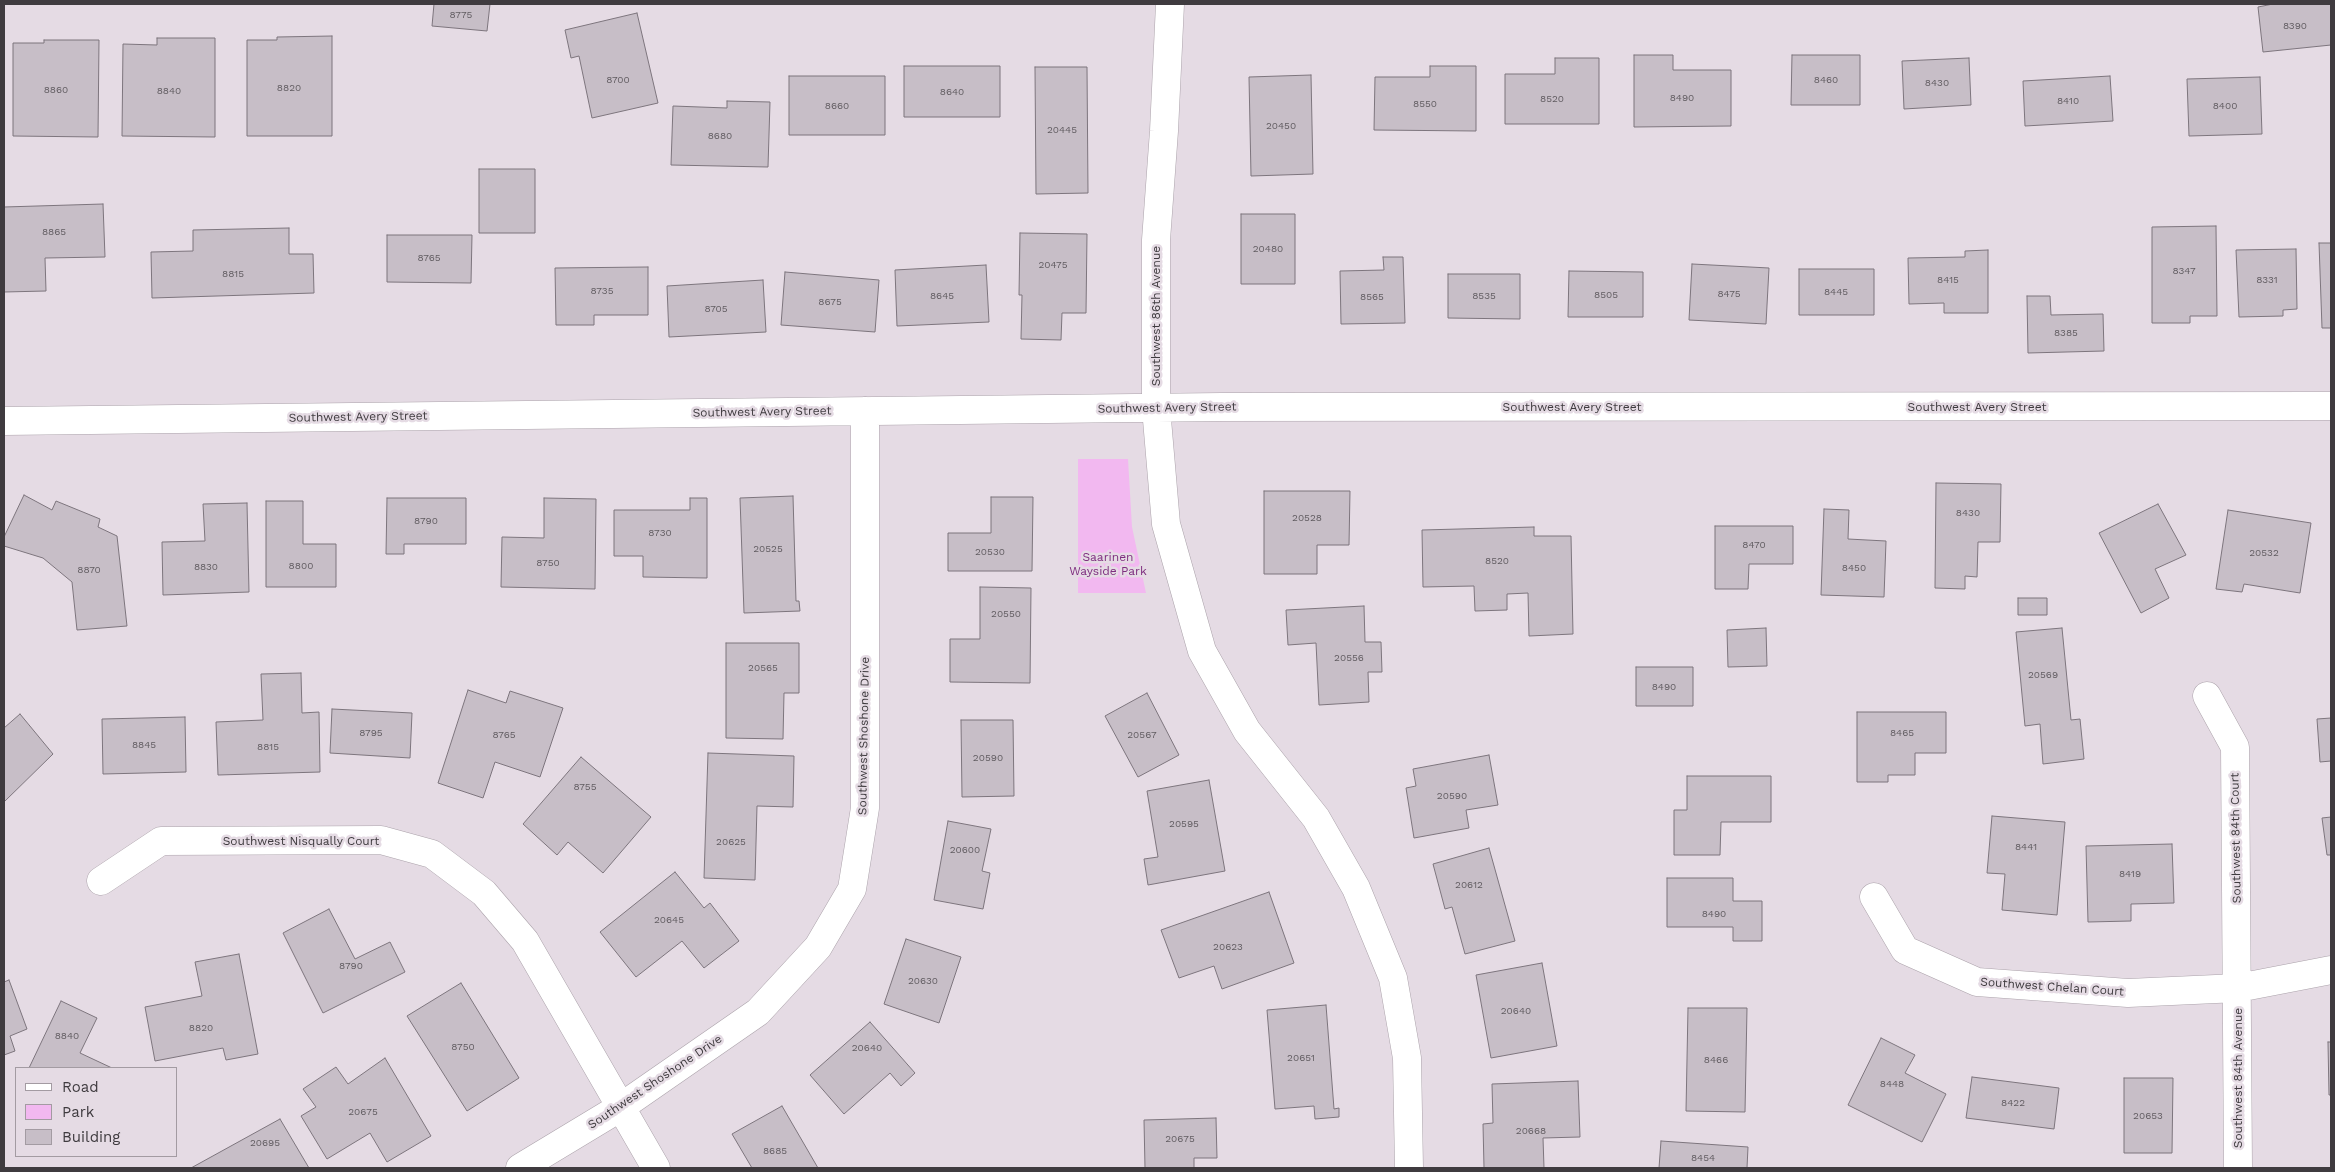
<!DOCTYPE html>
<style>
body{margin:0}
#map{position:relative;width:2335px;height:1172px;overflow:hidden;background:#e5dbe4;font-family:"Work Sans",sans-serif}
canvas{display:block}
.frame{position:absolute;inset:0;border:5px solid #3f3b3f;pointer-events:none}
.legend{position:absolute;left:15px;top:1067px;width:162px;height:90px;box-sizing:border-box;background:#e5dbe4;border:1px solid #a39ba2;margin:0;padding:6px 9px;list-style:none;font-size:15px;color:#3f3b3f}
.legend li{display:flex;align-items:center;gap:10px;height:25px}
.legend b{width:25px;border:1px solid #a39ba2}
</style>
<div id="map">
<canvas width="2335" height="1172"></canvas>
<div class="frame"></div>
<ul class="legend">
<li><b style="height:6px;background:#fff"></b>Road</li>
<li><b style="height:14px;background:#f2b8f0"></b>Park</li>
<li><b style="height:14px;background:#c7bec7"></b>Building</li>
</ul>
</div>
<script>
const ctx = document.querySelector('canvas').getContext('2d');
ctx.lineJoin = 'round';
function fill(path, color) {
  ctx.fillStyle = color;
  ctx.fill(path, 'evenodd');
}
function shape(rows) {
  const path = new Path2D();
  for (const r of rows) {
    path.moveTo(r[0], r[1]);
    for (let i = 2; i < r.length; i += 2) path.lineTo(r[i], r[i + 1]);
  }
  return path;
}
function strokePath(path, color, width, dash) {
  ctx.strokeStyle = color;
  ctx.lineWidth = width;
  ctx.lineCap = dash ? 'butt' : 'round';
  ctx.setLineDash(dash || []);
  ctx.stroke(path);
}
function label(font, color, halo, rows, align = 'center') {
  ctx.font = font + ' "Work Sans",sans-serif';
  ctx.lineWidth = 5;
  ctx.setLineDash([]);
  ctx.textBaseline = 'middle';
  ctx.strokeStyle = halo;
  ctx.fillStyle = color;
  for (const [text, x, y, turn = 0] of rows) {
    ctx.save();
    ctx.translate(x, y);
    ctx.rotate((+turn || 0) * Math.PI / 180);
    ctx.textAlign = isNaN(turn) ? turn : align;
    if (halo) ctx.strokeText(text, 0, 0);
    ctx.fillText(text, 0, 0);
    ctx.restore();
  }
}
const green = shape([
 [1078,459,1128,459,1132,527,1146,593,1078,593]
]);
const building = shape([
 [434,4,490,4,487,31,432,26,434,4],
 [2273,4,2331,4,2331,45,2263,52,2258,7,2273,4],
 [637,13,658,103,592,118,579,56,571,58,565,30,637,13],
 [332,36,332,136,247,136,247,40,277,40,277,37,332,36],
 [157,38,215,38,215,137,122,136,123,44,157,45,157,38],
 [44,40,99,40,98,137,13,136,13,43,44,43,44,40],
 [1634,55,1673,55,1673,70,1731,70,1731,126,1634,127,1634,55],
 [1792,55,1860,55,1860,105,1791,105,1792,55],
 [1555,58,1599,58,1599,124,1505,124,1505,74,1555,74,1555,58],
 [1969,58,1971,105,1904,109,1902,61,1969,58],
 [904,66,1000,66,1000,117,904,117,904,66],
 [1430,66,1476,66,1476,131,1374,130,1375,77,1430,77,1430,66],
 [1035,67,1087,67,1088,193,1036,194,1035,67],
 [1311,75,1313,174,1251,176,1249,77,1311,75],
 [789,76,885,76,885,135,789,135,789,76],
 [2110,76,2113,121,2025,126,2023,81,2110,76],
 [2260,77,2262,134,2189,136,2187,79,2260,77],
 [727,101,770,102,768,167,671,165,673,106,727,108,727,101],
 [479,169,535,169,535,233,479,233,479,169],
 [103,204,105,257,45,258,46,291,4,292,4,207,103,204],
 [1241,214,1295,214,1295,284,1241,284,1241,214],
 [2216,226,2217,316,2190,316,2190,323,2152,323,2152,227,2216,226],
 [289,228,289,254,313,254,314,293,152,298,151,252,193,251,193,230,289,228],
 [1020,233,1087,234,1086,313,1062,313,1061,340,1021,339,1022,295,1019,295,1020,233],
 [387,235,472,235,471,283,387,282,387,235],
 [2319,243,2331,243,2331,328,2322,328,2319,243],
 [2296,249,2297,309,2283,310,2283,316,2239,317,2236,250,2296,249],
 [1988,250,1988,313,1944,313,1944,303,1909,304,1908,258,1965,257,1965,251,1988,250],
 [1383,257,1403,257,1405,323,1341,324,1340,271,1384,270,1383,257],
 [1692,264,1769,268,1766,324,1689,320,1692,264],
 [986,265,989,322,897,326,895,270,986,265],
 [648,267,648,315,594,315,594,325,556,325,555,268,648,267],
 [1799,269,1874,269,1874,315,1799,315,1799,269],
 [1569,271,1643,272,1643,317,1568,317,1569,271],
 [785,272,879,280,875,332,781,325,785,272],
 [1448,274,1520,274,1520,319,1448,318,1448,274],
 [763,280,766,332,669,337,667,286,763,280],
 [2027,296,2050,296,2051,315,2103,314,2104,351,2028,353,2027,296],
 [1936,483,2001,484,2000,542,1978,542,1977,577,1965,576,1965,589,1935,588,1936,483],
 [1264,491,1350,491,1349,545,1317,545,1317,574,1264,574,1264,491],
 [24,495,52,510,56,501,100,519,98,527,117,536,127,626,77,630,72,582,43,558,4,546,4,537,24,495],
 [793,496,796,601,799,601,800,611,744,613,740,498,793,496],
 [991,497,1033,497,1032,571,948,571,948,533,991,533,991,497],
 [387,498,466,498,466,544,404,544,404,554,386,554,387,498],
 [544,498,596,499,595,589,501,587,502,537,544,538,544,498],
 [690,498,707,498,707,578,643,577,643,556,614,556,614,510,690,510,690,498],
 [266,501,303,501,303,544,336,544,336,587,266,587,266,501],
 [247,503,249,592,163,595,162,542,205,541,203,504,247,503],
 [2158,504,2186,555,2155,569,2169,598,2141,613,2099,533,2158,504],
 [1824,509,1849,510,1848,539,1886,541,1884,597,1821,595,1824,509],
 [2228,510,2311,523,2300,593,2244,584,2242,592,2216,589,2228,510],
 [1715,526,1793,526,1793,564,1749,564,1748,589,1715,589,1715,526],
 [1534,527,1534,536,1571,536,1573,634,1529,636,1528,593,1507,594,1507,610,1475,611,1474,586,1423,587,1422,530,1534,527],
 [980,587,1031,588,1030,683,950,682,950,639,980,639,980,587],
 [2018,598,2047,598,2047,615,2018,615,2018,598],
 [1364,606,1365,642,1381,642,1382,672,1368,672,1369,702,1319,705,1316,643,1288,645,1286,610,1364,606],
 [1766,628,1767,666,1728,667,1727,630,1766,628],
 [2062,628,2071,720,2080,719,2084,759,2043,764,2040,724,2025,726,2016,632,2062,628],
 [726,643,799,643,799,693,784,693,783,739,726,738,726,643],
 [1636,667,1693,667,1693,706,1636,706,1636,667],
 [301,673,302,713,319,712,320,772,218,775,216,722,263,720,261,674,301,673],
 [468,690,506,703,510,691,563,708,540,777,495,762,483,798,438,783,468,690],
 [1147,693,1179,755,1138,777,1105,716,1147,693],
 [332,709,412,713,410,758,330,753,332,709],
 [1857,712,1946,712,1946,753,1915,753,1915,775,1888,775,1888,782,1857,782,1857,712],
 [20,714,53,754,4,802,4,728,20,714],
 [185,717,186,772,103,774,102,719,185,717],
 [2331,718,2331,761,2320,762,2317,719,2331,718],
 [961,720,1013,720,1014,796,962,797,961,720],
 [708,753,794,756,793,807,757,806,755,880,704,878,708,753],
 [1489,755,1498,805,1466,810,1469,828,1414,838,1406,788,1416,786,1413,769,1489,755],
 [581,757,651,817,603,873,568,842,557,855,523,824,581,757],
 [1687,776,1771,776,1771,822,1721,822,1720,855,1674,855,1674,810,1687,810,1687,776],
 [1209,780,1225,871,1148,885,1144,859,1158,857,1147,791,1209,780],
 [1992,816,2065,822,2057,915,2002,910,2005,874,1987,873,1992,816],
 [2331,817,2331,855,2327,855,2322,818,2331,817],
 [948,821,991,829,982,871,990,873,983,909,934,900,948,821],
 [2172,844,2174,903,2131,904,2131,921,2088,922,2086,846,2172,844],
 [1489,848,1515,941,1465,954,1452,907,1445,909,1433,864,1489,848],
 [675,872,704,908,710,903,739,941,704,968,682,941,636,977,600,932,675,872],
 [1667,878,1733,878,1733,901,1762,901,1762,941,1733,941,1733,927,1667,927,1667,878],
 [1269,892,1294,963,1222,989,1214,966,1179,978,1161,930,1269,892],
 [329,909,355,959,390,942,405,972,323,1013,283,933,329,909],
 [906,939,961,957,939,1023,884,1004,906,939],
 [239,954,258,1054,226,1060,223,1048,155,1061,145,1007,202,996,195,962,239,954],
 [1542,963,1557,1046,1491,1058,1476,975,1542,963],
 [9,980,27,1029,10,1036,15,1051,4,1055,4,982,9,980],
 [461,983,519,1078,467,1111,407,1016,461,983],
 [61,1001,97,1018,80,1053,112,1068,29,1068,61,1001],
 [1326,1005,1334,1109,1339,1108,1339,1117,1315,1119,1314,1106,1275,1109,1267,1010,1326,1005],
 [1688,1008,1747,1008,1745,1112,1686,1111,1688,1008],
 [870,1022,915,1073,901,1086,890,1073,844,1114,810,1075,870,1022],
 [1881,1038,1915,1055,1905,1073,1946,1094,1922,1142,1848,1105,1881,1038],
 [2328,1042,2331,1042,2331,1095,2329,1095,2328,1042],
 [385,1058,431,1136,387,1162,370,1133,327,1159,301,1116,316,1107,303,1089,336,1067,348,1084,385,1058],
 [1972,1077,2059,1088,2054,1129,1966,1118,1972,1077],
 [2124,1078,2173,1078,2172,1153,2124,1153,2124,1078],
 [1578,1081,1580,1137,1543,1138,1544,1168,1484,1168,1483,1124,1493,1123,1492,1084,1578,1081],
 [782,1106,818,1168,752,1168,732,1134,782,1106],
 [1216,1118,1217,1158,1194,1158,1194,1168,1145,1168,1144,1120,1216,1118],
 [280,1119,309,1168,191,1168,280,1119],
 [1661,1141,1748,1147,1747,1168,1659,1168,1661,1141]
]);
const minor = shape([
 [1170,4,1164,131,1156,240,1156,408,1166,524,1202,651,1247,731,1316,818,1356,888,1393,978,1407,1058,1409,1168],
 [4,421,1222,407,2331,406],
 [2207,696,2235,747,2238,1168],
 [101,881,161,841,381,840,432,854,484,893,525,941,656,1168],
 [1874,897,1905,950,1977,982,2128,993,2238,988,2331,970],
 [520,1168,621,1107,758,1012,818,947,852,889,865,808,865,411]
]);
const numberNames = [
 ["8775",461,15],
 ["8390",2295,26],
 ["8700",618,80],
 ["8460",1826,80],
 ["8430",1937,83],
 ["8820",289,88],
 ["8860",56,90],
 ["8840",169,91],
 ["8640",952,92],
 ["8490",1682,98],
 ["8520",1552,99],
 ["8410",2068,101],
 ["8550",1425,104],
 ["8660",837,106],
 ["8400",2225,106],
 ["20450",1281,126],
 ["20445",1062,130],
 ["8680",720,136],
 ["8865",54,232],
 ["20480",1268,249],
 ["8765",429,258],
 ["20475",1053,265],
 ["8347",2184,271],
 ["8815",233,274],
 ["8415",1948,280],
 ["8331",2267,280],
 ["8735",602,291],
 ["8445",1836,292],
 ["8475",1729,294],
 ["8505",1606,295],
 ["8645",942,296],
 ["8535",1484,296],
 ["8565",1372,297],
 ["8675",830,302],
 ["8705",716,309],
 ["8385",2066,333],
 ["8430",1968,513],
 ["20528",1307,518],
 ["8790",426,521],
 ["8730",660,533],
 ["8470",1754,545],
 ["20525",768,549],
 ["20530",990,552],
 ["20532",2264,553],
 ["8520",1497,561],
 ["8750",548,563],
 ["8800",301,566],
 ["8830",206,567],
 ["8450",1854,568],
 ["8870",89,570],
 ["20550",1006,614],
 ["20556",1349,658],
 ["20565",763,668],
 ["20569",2043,675],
 ["8490",1664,687],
 ["8795",371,733],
 ["8465",1902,733],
 ["8765",504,735],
 ["20567",1142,735],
 ["8845",144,745],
 ["8815",268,747],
 ["20590",988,758],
 ["8755",585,787],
 ["20590",1452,796],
 ["20595",1184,824],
 ["20625",731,842],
 ["8441",2026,847],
 ["20600",965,850],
 ["8419",2130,874],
 ["20612",1469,885],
 ["8490",1714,914],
 ["20645",669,920],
 ["20623",1228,947],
 ["8790",351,966],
 ["20630",923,981],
 ["20640",1516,1011],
 ["8820",201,1028],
 ["8840",67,1036],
 ["8750",463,1047],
 ["20640",867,1048],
 ["20651",1301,1058],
 ["8466",1716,1060],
 ["8448",1892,1084],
 ["8422",2013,1103],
 ["20675",363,1112],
 ["20653",2148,1116],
 ["20668",1531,1131],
 ["20675",1180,1139],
 ["20695",265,1143],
 ["8685",775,1151],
 ["8454",1703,1158]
];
const streetNames = [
 ["Southwest 86th Avenue",1156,316,-90],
 ["Southwest Avery Street",1572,407],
 ["Southwest Avery Street",1977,407],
 ["Southwest Avery Street",1167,408,-1],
 ["Southwest Avery Street",762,412,-1],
 ["Southwest Avery Street",358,417,-1],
 ["Southwest Shoshone Drive",864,736,-89],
 ["Southwest 84th Court",2236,838,-91],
 ["Southwest Nisqually Court",301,841],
 ["Southwest Chelan Court",2052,987,4],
 ["Southwest 84th Avenue",2238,1078,-90],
 ["Southwest Shoshone Drive",655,1082,-34]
];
const parkNames = [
 ["Saarinen",1108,557],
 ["Wayside Park",1108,571]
];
fill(green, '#f2b8f0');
fill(building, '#c7bec7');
strokePath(building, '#7d757d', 1);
strokePath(minor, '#aba2aa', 29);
strokePath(minor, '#fff', 28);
label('10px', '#615c61', null, numberNames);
label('12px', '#3f3b3f', '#e5dbe4', streetNames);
label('12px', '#7e2e7f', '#e5dbe4', parkNames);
</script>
